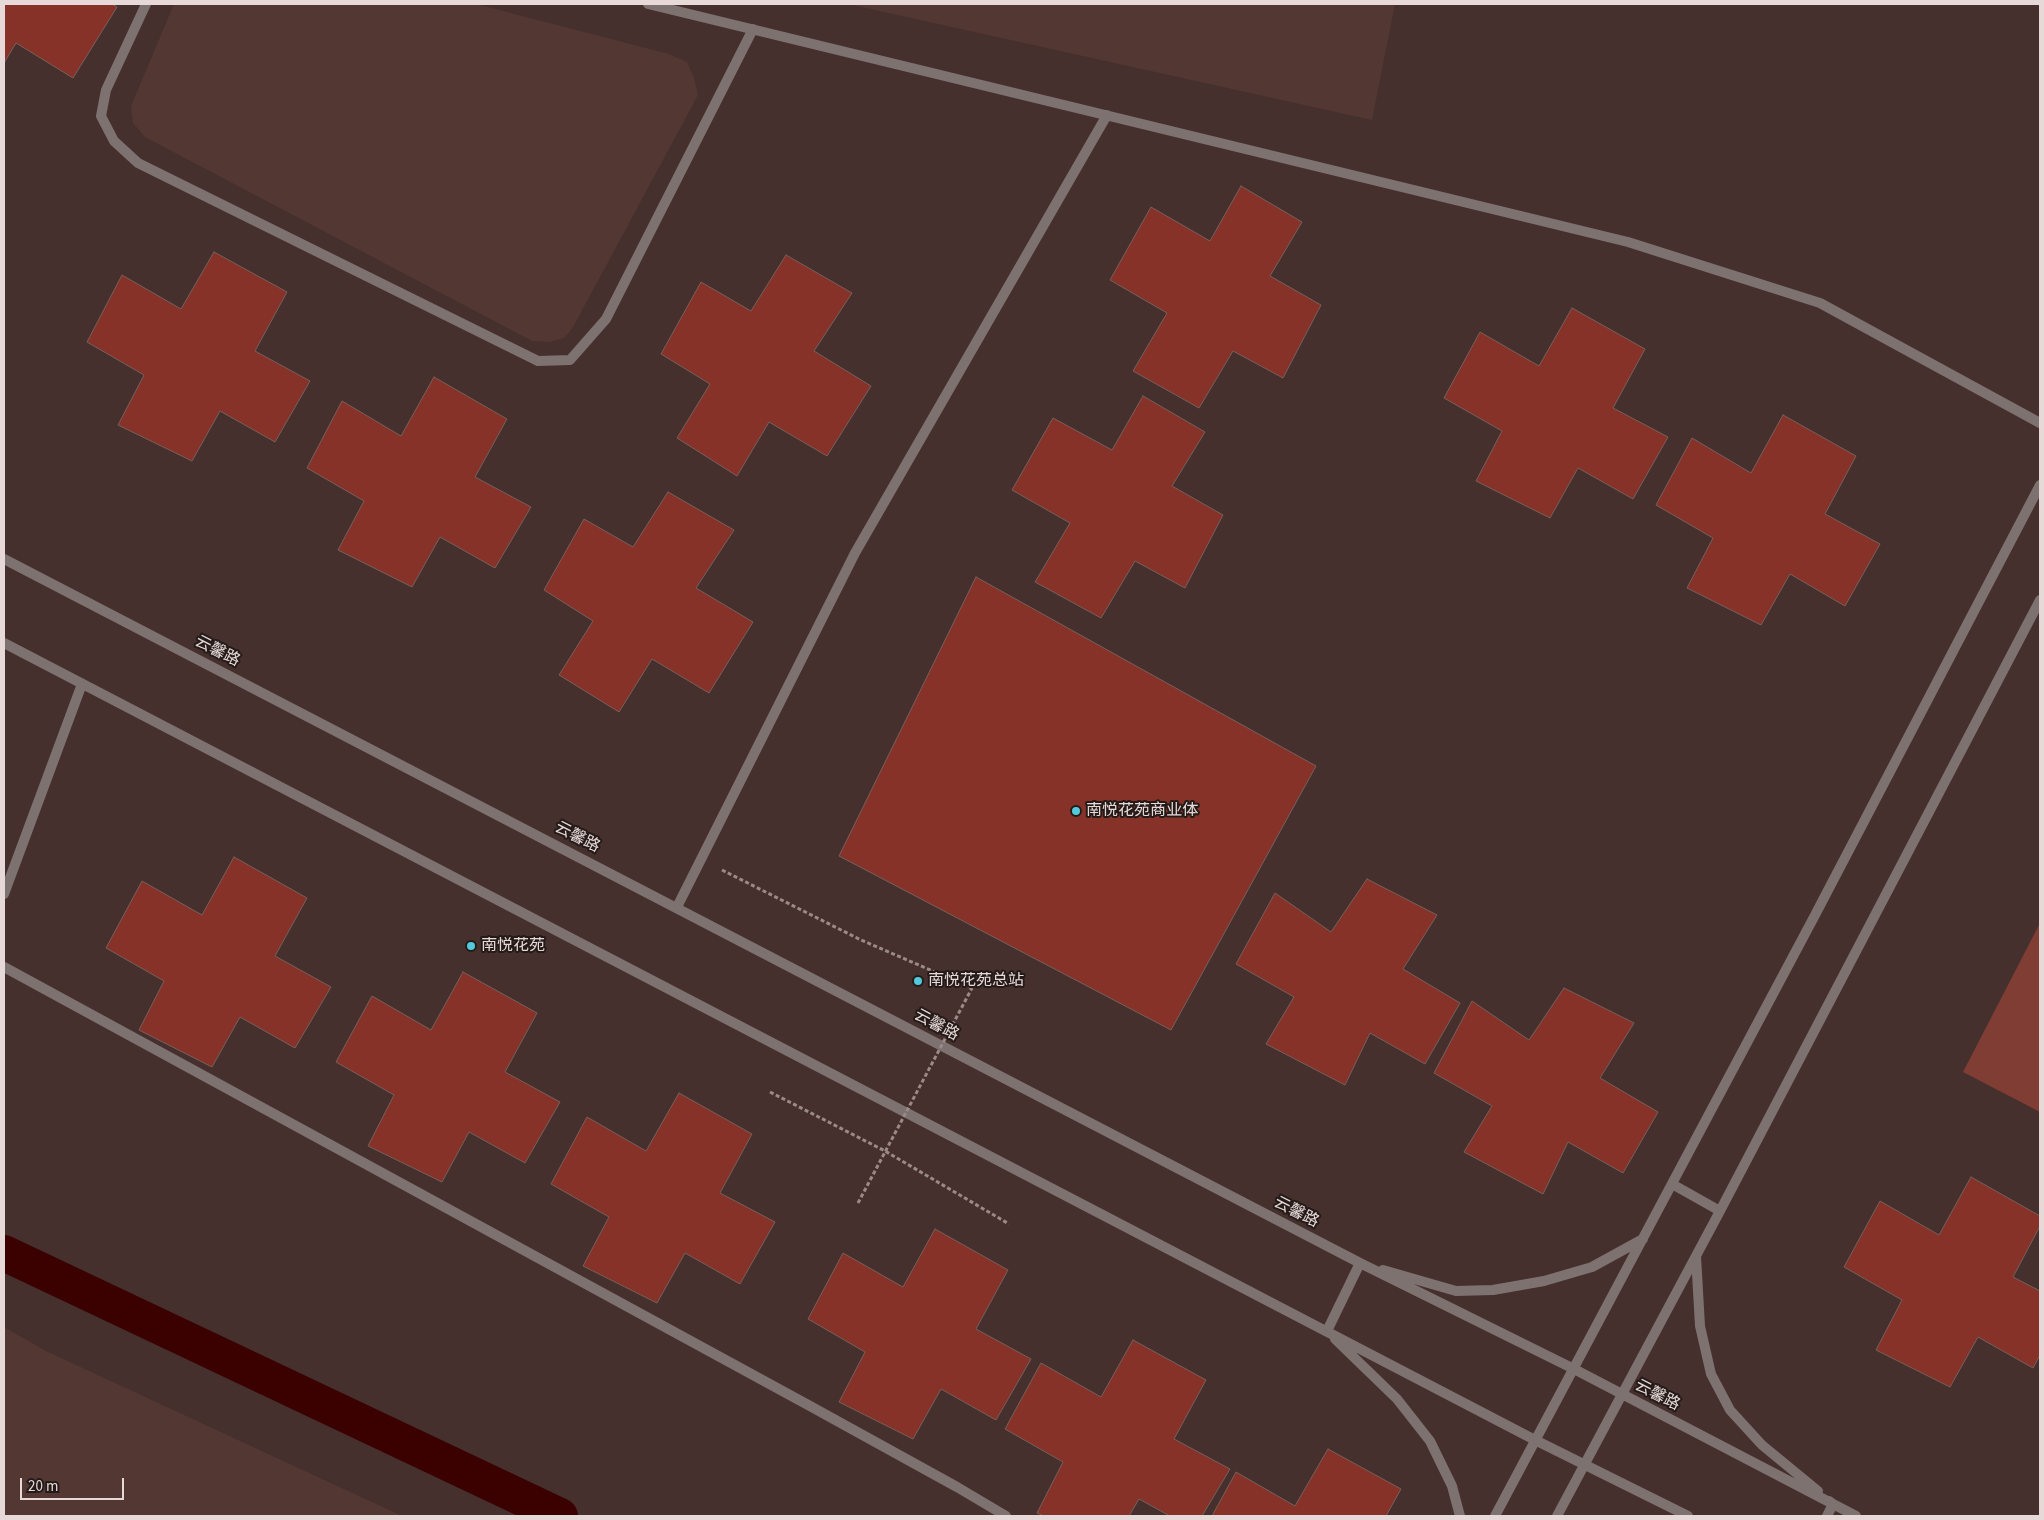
<!DOCTYPE html>
<meta charset="utf-8">
<style>
body{margin:0}
#map{position:relative;width:2044px;height:1520px;overflow:hidden;background:#45302d;font-family:"Source Sans 3",sans-serif}
canvas{display:block}
.frame{position:absolute;inset:0;border:5px solid #e7d9d7;pointer-events:none}
.scale{position:absolute;left:20px;top:1478px;width:104px;height:22px;box-sizing:border-box;border:2px solid #e7d9d7;border-top:0;padding-left:6px;font-size:15px;line-height:18px;white-space:nowrap;color:#e7d9d7;-webkit-text-stroke:4px #241b19;paint-order:stroke}
</style>
<div id="map">
<canvas width="2044" height="1520"></canvas>
<div class="frame"></div>
<div class="scale">20 m</div>
</div>
<script>
const ctx = document.querySelector('canvas').getContext('2d');
ctx.lineJoin = 'round';
function fill(path, color) {
  ctx.fillStyle = color;
  ctx.fill(path, 'evenodd');
}
function shape(rows) {
  const path = new Path2D();
  for (const r of rows) {
    path.moveTo(r[0], r[1]);
    for (let i = 2; i < r.length; i += 2) path.lineTo(r[i], r[i + 1]);
  }
  return path;
}
function strokePath(path, color, width, dash) {
  ctx.strokeStyle = color;
  ctx.lineWidth = width;
  ctx.lineCap = dash ? 'butt' : 'round';
  ctx.setLineDash(dash || []);
  ctx.stroke(path);
}
function label(font, color, halo, rows, align = 'center') {
  ctx.font = font + ' "Source Sans 3","Noto Sans SC",sans-serif';
  ctx.lineWidth = 4;
  ctx.setLineDash([]);
  ctx.textBaseline = 'middle';
  ctx.strokeStyle = halo;
  ctx.fillStyle = color;
  for (const [text, x, y, turn = 0] of rows) {
    ctx.save();
    ctx.translate(x, y);
    ctx.rotate((+turn || 0) * Math.PI / 180);
    ctx.textAlign = isNaN(turn) ? turn : align;
    if (halo) ctx.strokeText(text, 0, 0);
    ctx.fillText(text, 0, 0);
    ctx.restore();
  }
}
const built = shape([
 [174,4,476,4,669,54,687,62,694,78,698,95,572,329,564,338,549,342,532,341,145,137,133,123,131,106],
 [848,4,1395,4,1372,120],
 [4,1327,46,1351,402,1516,4,1516]
]);
const green = shape([
 [2040,923,2040,1112,1963,1072]
]);
const canal = shape([
 [4,1253,560,1516]
]);
const building = shape([
 [4,4,112,4,117,7,73,78,16,43,4,63,4,4],
 [1241,186,1302,222,1270,276,1321,305,1283,378,1233,351,1199,408,1133,371,1167,313,1110,280,1151,207,1210,241,1241,186],
 [214,252,287,292,255,351,310,381,275,442,220,411,192,461,118,425,144,375,87,342,122,275,181,309,214,252],
 [786,255,852,293,814,351,871,386,827,456,769,422,737,476,677,438,710,384,661,354,701,282,751,311,786,255],
 [1572,308,1645,349,1613,408,1668,437,1633,499,1578,468,1550,518,1476,481,1502,431,1444,398,1480,332,1539,366,1572,308],
 [434,377,507,419,475,477,531,507,495,568,440,537,412,587,338,550,364,501,307,468,342,401,401,436,434,377],
 [1143,396,1205,432,1172,486,1223,515,1185,588,1135,561,1101,618,1035,582,1070,523,1012,490,1053,418,1112,450,1143,396],
 [1783,415,1856,456,1825,514,1880,544,1845,606,1790,574,1761,625,1687,588,1713,538,1656,505,1692,438,1751,473,1783,415],
 [668,492,734,530,696,588,753,622,709,693,652,659,619,712,559,675,593,621,544,590,584,519,633,547,668,492],
 [976,577,1316,766,1171,1030,839,856,976,577],
 [234,857,307,898,275,956,331,987,295,1048,240,1017,212,1067,139,1030,164,981,106,948,142,881,202,915,234,857],
 [1367,879,1437,915,1403,969,1460,1003,1425,1064,1370,1033,1345,1085,1266,1044,1294,997,1236,964,1275,893,1331,932,1367,879],
 [463,972,537,1013,505,1072,560,1102,525,1163,469,1132,442,1182,368,1146,394,1095,336,1062,372,996,431,1030,463,972],
 [1564,988,1634,1023,1600,1078,1658,1112,1623,1173,1568,1142,1543,1194,1464,1152,1492,1106,1434,1073,1472,1001,1529,1040,1564,988],
 [679,1093,752,1134,720,1193,775,1222,740,1284,685,1253,657,1303,583,1266,609,1217,551,1184,587,1117,646,1151,679,1093],
 [1971,1177,2040,1216,2040,1226,2013,1277,2040,1291,2040,1355,2033,1368,1978,1337,1950,1387,1876,1350,1902,1300,1844,1267,1880,1201,1939,1235,1971,1177],
 [935,1229,1008,1270,976,1329,1031,1359,996,1420,941,1389,913,1439,839,1402,865,1352,808,1319,843,1253,903,1287,935,1229],
 [1133,1340,1206,1380,1174,1439,1230,1469,1202,1516,1170,1516,1139,1499,1129,1516,1044,1516,1037,1513,1063,1462,1005,1429,1041,1363,1101,1397,1133,1340],
 [1328,1449,1401,1489,1386,1516,1212,1516,1236,1472,1295,1506,1328,1449]
]);
const path = shape([
 [722,870,861,940,972,988],
 [770,1092,885,1151,1009,1224]
]);
const minor = shape([
 [146,4,106,90,101,116,114,141,138,163,538,361,570,360,606,319,753,29],
 [648,4,1628,242,1820,303,2040,423],
 [4,559,1360,1263,1574,1369,1856,1516],
 [4,643,1535,1440,1688,1516],
 [4,894,82,684],
 [677,907,855,553,1107,115],
 [4,967,810,1406,957,1487,1006,1516],
 [1672,1184,1720,1211],
 [1696,1256,1700,1326,1711,1374,1730,1410,1762,1445,1818,1491],
 [1383,1270,1456,1291,1493,1290,1544,1281,1592,1267,1643,1239],
 [1327,1331,1360,1263],
 [1335,1339,1397,1399,1430,1441,1452,1486,1460,1516],
 [1495,1516,1814,917,2040,485],
 [1557,1516,1720,1211,2040,600],
 [1827,1516,1833,1504,1829,1501]
]);
const pathBridge = shape([
 [858,1203,972,988]
]);
const markers = [
 [1076,811,5,"#53cadc"],
 [471,946,5,"#53cadc"],
 [918,981,5,"#53cadc"]
];
const streetNames = [
 ["云馨路",217,652,27],
 ["云馨路",577,838,27],
 ["云馨路",936,1026,28],
 ["云馨路",1296,1213,27],
 ["云馨路",1657,1396,27]
];
const poiNames = [
 ["南悦花苑商业体",1086,811],
 ["南悦花苑",481,946],
 ["南悦花苑总站",928,981]
];
fill(built, '#533733');
fill(green, '#7f3d34');
strokePath(canal, '#3b0000', 36);
fill(building, '#873229');
strokePath(building, '#77605c', 1);
strokePath(path, '#9b8a87', 3, [4, 2.5]);
strokePath(minor, '#7d7270', 10);
strokePath(pathBridge, '#9b8a87', 3, [4, 2.5]);
for (const [x, y, r, color] of markers) {
  const dot = new Path2D();
  dot.arc(x, y, r, 0, 2 * Math.PI);
  ctx.fillStyle = color;
  ctx.fill(dot);
  strokePath(dot, '#241b19', 2);
}
label('16px', '#e7d9d7', '#241b19', streetNames);
label('16px', '#e7d9d7', '#241b19', poiNames, 'left');
</script>
